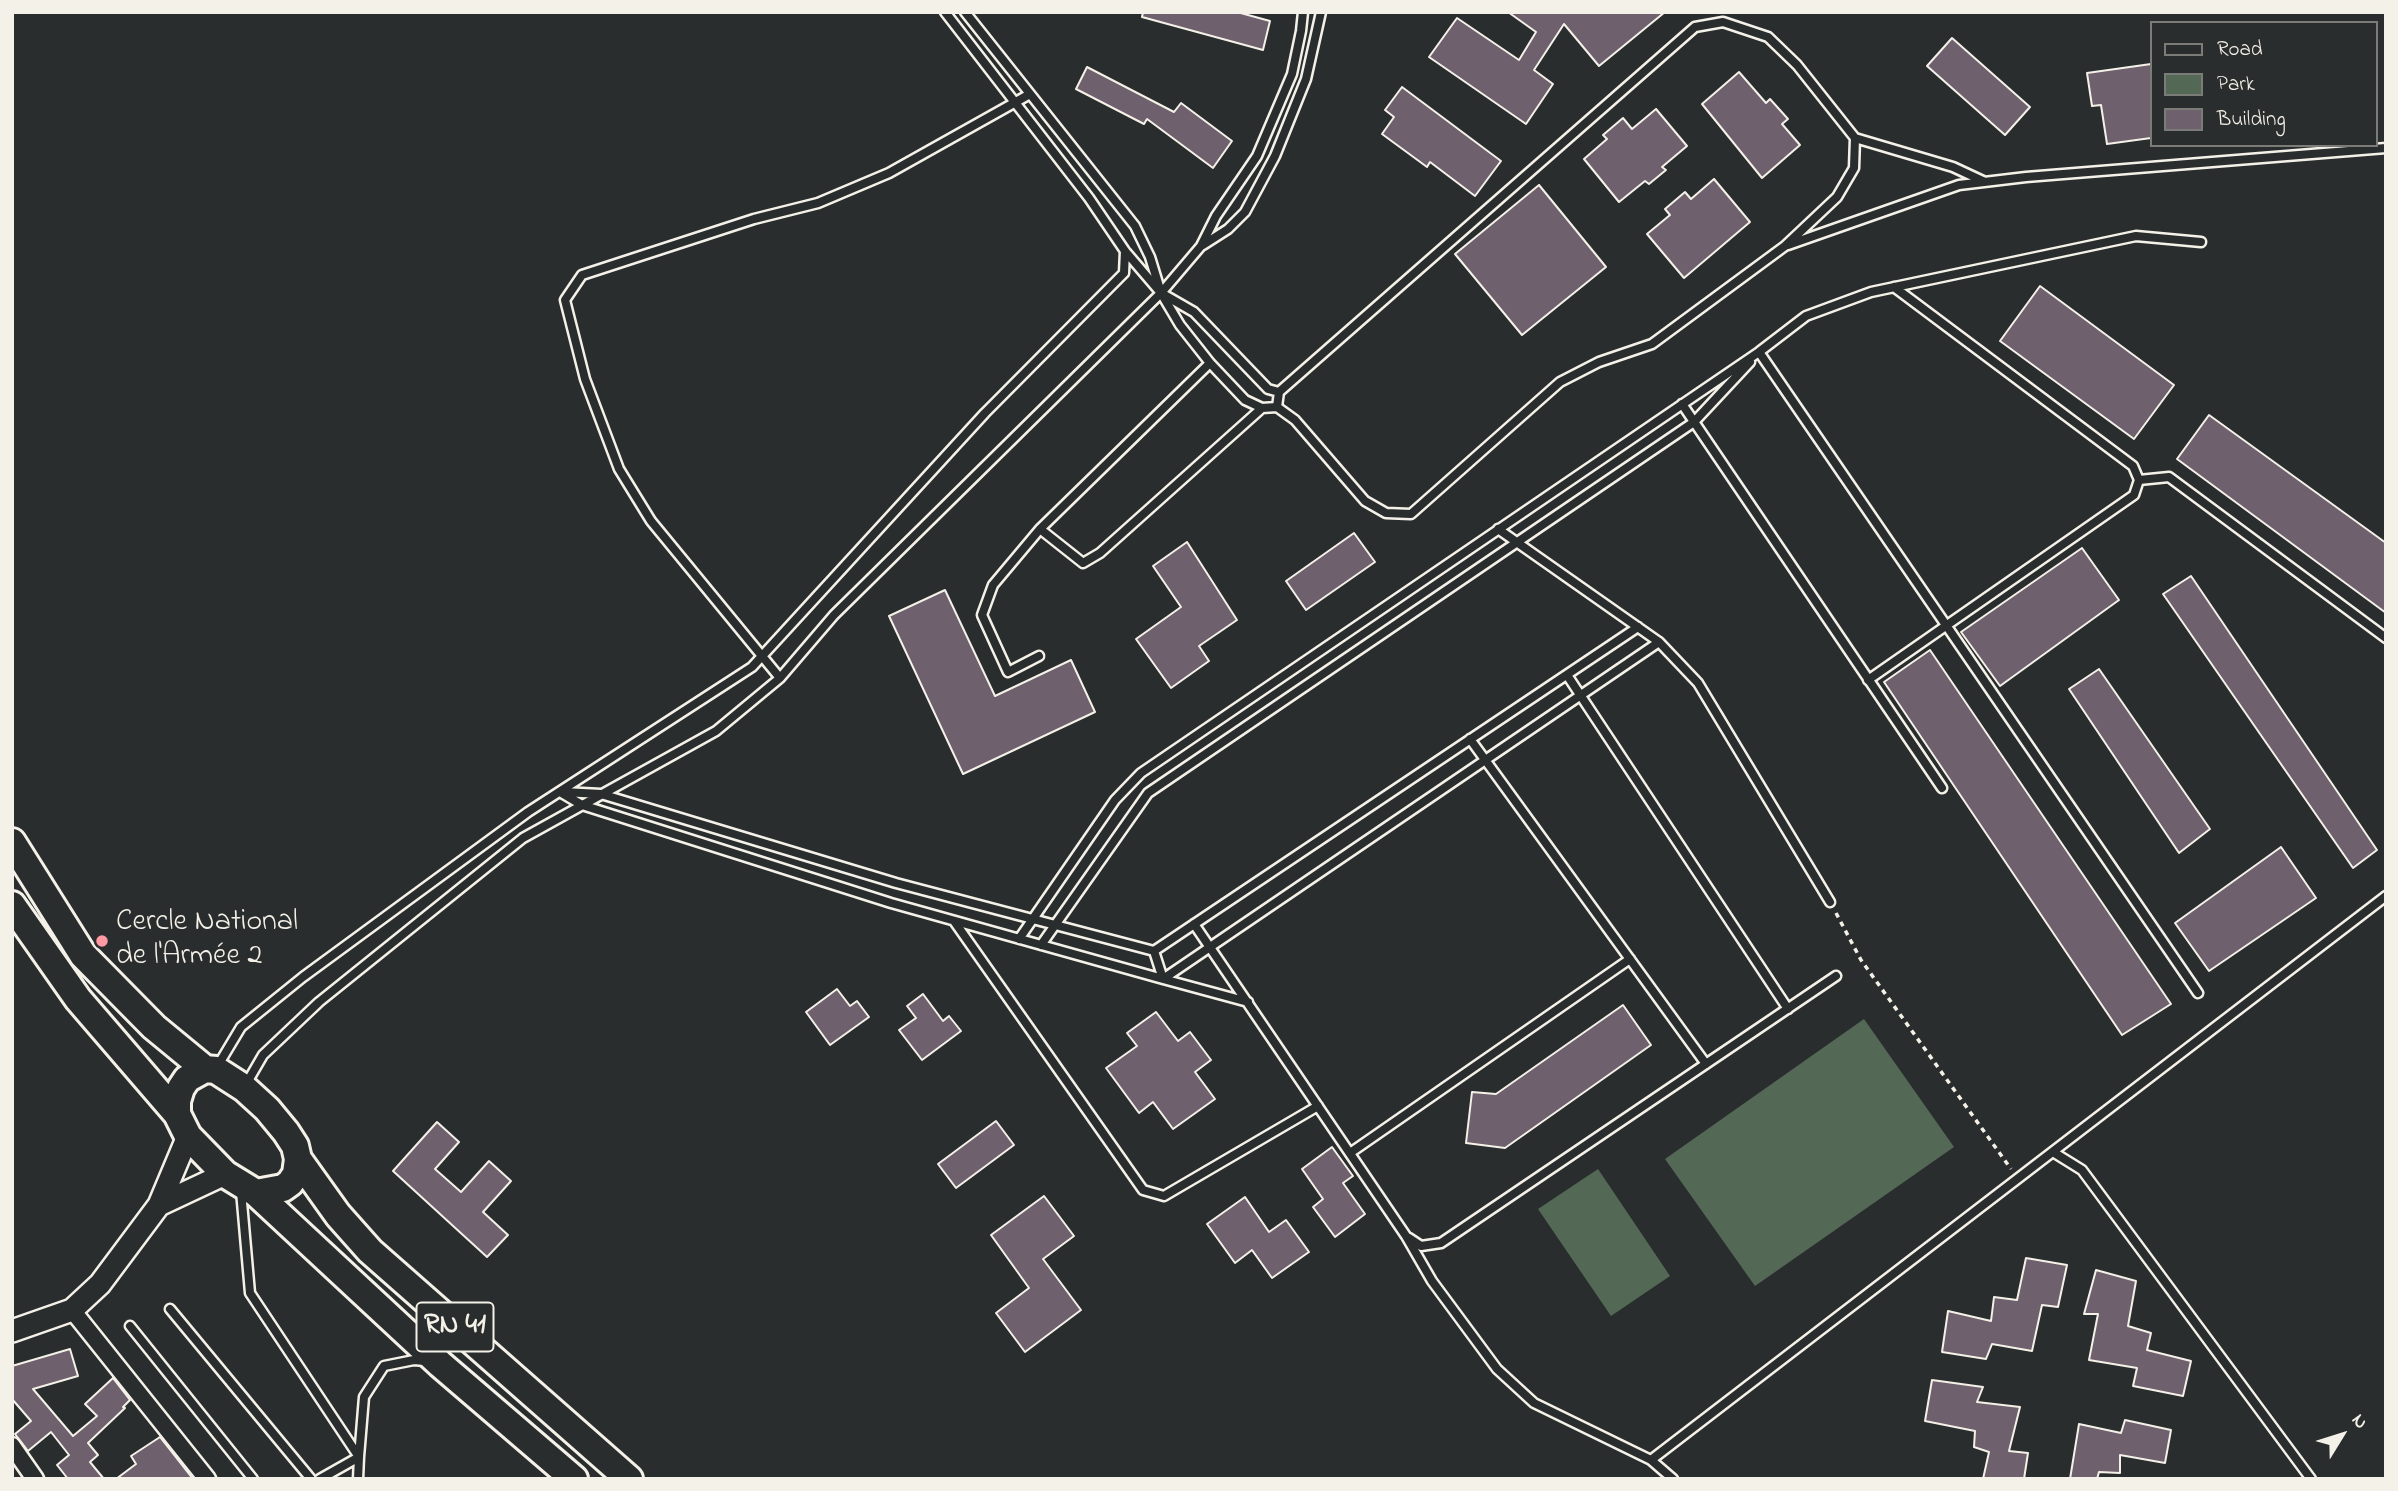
<!DOCTYPE html>
<meta charset="utf-8">
<style>
body{margin:0}
#map{position:relative;width:2398px;height:1491px;overflow:hidden;background:#2a2d2e;font-family:"Indie Flower",sans-serif}
canvas{display:block}
.frame{position:absolute;inset:0;border:14px solid #f4f1e8;pointer-events:none}
.legend{position:absolute;left:2150px;top:21px;width:228px;height:126px;box-sizing:border-box;background:#2a2d2e;border:2px solid #7b7b78;margin:0;padding:9px 12px;list-style:none;font-size:21px;color:#f4f1e8}
.legend li{display:flex;align-items:center;gap:14px;height:35px}
.legend b{width:35px;border:2px solid #7b7b78}
.north{position:absolute;left:2307px;top:1400px;width:70px;height:70px;-webkit-text-stroke:5px #2a2d2e;paint-order:stroke;rotate:52deg;font-size:19px;font-weight:700;line-height:28px;text-align:center;color:#f4f1e8}
.north::after{content:'';display:block;margin:auto;width:24px;height:32px;background:#f4f1e8;clip-path:polygon(50% 0,100% 100%,50% 72%,0 100%)}
</style>
<div id="map">
<canvas width="2398" height="1491"></canvas>
<div class="frame"></div>
<ul class="legend">
<li><b style="height:9px;background:#2a2d2e"></b>Road</li>
<li><b style="height:19px;background:#536956"></b>Park</li>
<li><b style="height:19px;background:#6f606d"></b>Building</li>
</ul>
<div class="north">N</div>
</div>
<script>
const ctx = document.querySelector('canvas').getContext('2d');
ctx.lineJoin = 'round';
function fill(path, color) {
  ctx.fillStyle = color;
  ctx.fill(path, 'evenodd');
}
function shape(rows) {
  const path = new Path2D();
  for (const r of rows) {
    path.moveTo(r[0], r[1]);
    for (let i = 2; i < r.length; i += 2) path.lineTo(r[i], r[i + 1]);
  }
  return path;
}
function strokePath(path, color, width, dash) {
  ctx.strokeStyle = color;
  ctx.lineWidth = width;
  ctx.lineCap = dash ? 'butt' : 'round';
  ctx.setLineDash(dash || []);
  ctx.stroke(path);
}
function label(font, color, halo, rows, align = 'center') {
  ctx.font = font + ' "Indie Flower",sans-serif';
  ctx.lineWidth = 7;
  ctx.setLineDash([]);
  ctx.textBaseline = 'middle';
  ctx.strokeStyle = halo;
  ctx.fillStyle = color;
  for (const [text, x, y, turn = 0] of rows) {
    ctx.save();
    ctx.translate(x, y);
    ctx.rotate((+turn || 0) * Math.PI / 180);
    ctx.textAlign = isNaN(turn) ? turn : align;
    if (halo) ctx.strokeText(text, 0, 0);
    ctx.fillText(text, 0, 0);
    ctx.restore();
  }
}
const green = shape([
 [1864,1019,1954,1147,1755,1286,1665,1159],
 [1598,1169,1670,1276,1611,1316,1538,1209]
]);
const building = shape([
 [1143,12,1237,12,1270,21,1263,50,1142,17,1143,12],
 [1508,12,1665,12,1599,66,1564,24,1534,70,1553,84,1526,124,1429,57,1457,18,1519,60,1536,32,1508,12],
 [1952,38,2030,107,2005,135,1927,66,1952,38],
 [2151,64,2151,138,2107,144,2101,105,2092,106,2087,73,2151,64],
 [1087,67,1174,112,1181,103,1232,141,1213,168,1147,119,1144,124,1076,89,1087,67],
 [1739,72,1766,103,1770,99,1788,119,1782,124,1800,145,1762,178,1702,104,1739,72],
 [1402,87,1501,161,1475,196,1430,162,1427,167,1382,134,1394,117,1385,110,1402,87],
 [1656,109,1687,146,1662,167,1666,170,1649,184,1645,181,1619,202,1584,159,1607,139,1603,135,1623,118,1632,129,1656,109],
 [1714,179,1750,222,1684,278,1647,234,1670,215,1665,209,1685,192,1691,199,1714,179],
 [1539,185,1606,267,1522,335,1455,254,1539,185],
 [2040,286,2174,385,2134,439,2000,341,2040,286],
 [2209,415,2386,543,2386,613,2177,459,2209,415],
 [1354,533,1375,562,1306,610,1286,581,1354,533],
 [1187,542,1237,620,1199,646,1209,661,1171,688,1136,639,1181,607,1153,566,1187,542],
 [2082,548,2119,600,2000,686,1961,632,2082,548],
 [2191,576,2377,850,2353,868,2163,594,2191,576],
 [945,590,995,696,1071,660,1095,712,963,774,889,616,945,590],
 [1930,650,2171,1004,2122,1035,1884,682,1930,650],
 [2099,669,2210,829,2179,853,2069,689,2099,669],
 [2281,847,2316,898,2209,971,2175,923,2281,847],
 [837,989,850,1006,857,1001,869,1017,830,1045,806,1012,837,989],
 [923,994,943,1021,949,1016,961,1031,922,1060,899,1030,916,1018,907,1006,923,994],
 [1623,1005,1651,1045,1505,1148,1466,1143,1472,1092,1496,1094,1623,1005],
 [1156,1012,1178,1041,1190,1032,1211,1060,1195,1072,1215,1099,1173,1129,1153,1102,1139,1113,1106,1068,1137,1046,1127,1033,1156,1012],
 [996,1121,1014,1145,956,1188,938,1164,996,1121],
 [437,1122,459,1142,435,1169,461,1192,489,1161,511,1181,483,1212,508,1235,487,1257,393,1171,437,1122],
 [1332,1147,1353,1176,1343,1183,1365,1214,1335,1237,1313,1207,1323,1199,1302,1169,1332,1147],
 [1044,1196,1074,1236,1043,1259,1081,1310,1025,1352,996,1313,1029,1288,991,1235,1044,1196],
 [1245,1197,1269,1232,1286,1220,1309,1252,1272,1278,1252,1250,1235,1263,1207,1224,1245,1197],
 [2026,1258,2067,1265,2058,1307,2042,1305,2032,1351,1992,1344,1986,1359,1942,1352,1948,1311,1991,1321,1994,1297,2017,1300,2026,1258],
 [2096,1270,2136,1281,2128,1326,2151,1333,2147,1350,2191,1361,2183,1396,2133,1386,2137,1368,2089,1360,2098,1314,2084,1314,2096,1270],
 [70,1349,78,1376,33,1389,73,1436,97,1416,85,1404,113,1378,130,1400,123,1407,125,1408,88,1443,98,1455,90,1462,104,1479,68,1479,57,1465,69,1455,51,1432,28,1451,15,1434,31,1421,12,1399,12,1366,70,1349],
 [1932,1380,1983,1387,1977,1402,2020,1407,2009,1451,2028,1453,2024,1479,1983,1479,1989,1452,1974,1447,1975,1431,1925,1421,1932,1380],
 [2125,1420,2171,1430,2165,1463,2120,1455,2120,1473,2099,1472,2097,1479,2070,1479,2079,1424,2121,1433,2125,1420],
 [160,1437,193,1479,116,1479,136,1464,131,1456,160,1437]
]);
const path = shape([
 [1836,913,1861,960,2011,1169]
]);
const service = shape([
 [945,12,1089,198,1125,251,1161,293,1180,325,1210,363,1245,400,1262,408],
 [965,12,1135,226,1150,257,1161,293,1194,312,1268,389,1279,392],
 [1855,138,1953,167,1983,181],
 [1203,245,1228,229,1245,212,1275,156,1306,79,1321,12],
 [1788,245,1959,185,2026,177,2386,148],
 [1759,352,2198,993],
 [1682,404,1942,788],
 [2139,480,2169,477,2386,638],
 [1040,529,1083,563,1100,553,1262,408,1277,407,1295,420,1365,501,1386,513,1411,514,1560,382,1599,362,1652,344,1785,246,1837,197,1854,168,1855,138,1797,65,1768,37,1723,22,1695,27,1279,392,1277,407],
 [1498,529,1659,642,1698,683,1830,902],
 [1039,656,1008,672,982,615,993,585,1040,529,1210,363],
 [1567,675,1788,1009],
 [780,678,651,521,619,469,585,379,565,300,582,275,754,219,818,203,889,173,1030,94],
 [1868,680,2134,495,2139,480,2133,466,1894,287],
 [1470,739,1706,1064],
 [560,792,582,805,891,903,1163,979,1659,642],
 [563,792,601,794,896,883,1154,951,1638,627],
 [954,921,1143,1190,1164,1196,1318,1106],
 [1194,924,1406,1236,1432,1281,1497,1369,1534,1403,1651,1460,1673,1479],
 [1019,939,1115,800,1141,773,1759,352,1806,316,1871,292,2136,236,2201,242],
 [1041,945,1148,793,1694,422,1750,362],
 [1154,951,1163,979,1248,1002],
 [217,1067,241,1027,303,977,528,812,752,667,985,413,1124,273,1125,251],
 [245,1086,263,1055,319,1002,523,838,716,731,780,678,834,615,1161,293,1201,246,1216,216,1257,156,1292,74,1301,31,1303,12],
 [2053,1152,2082,1170,2311,1479],
 [1350,1153,1630,959],
 [241,1191,250,1293,359,1457,364,1397,384,1366,414,1360,425,1361],
 [1409,1238,1421,1246,1441,1243,1836,976],
 [170,1309,311,1479],
 [130,1326,253,1479],
 [1651,1460,2386,896],
 [320,1479,359,1457],
 [358,1479,359,1457]
]);
const minor = shape([
 [72,1310,207,1479],
 [12,1446,35,1479]
]);
const tertiary = shape([
 [159,1205,225,1174],
 [12,1331,72,1310,100,1284,159,1205,188,1136]
]);
const trunk = shape([
 [12,842,83,955,154,1027,205,1069],
 [12,905,78,999,177,1114,188,1136,225,1174,256,1193,283,1188,290,1183,296,1174,298,1159,295,1146,286,1132,267,1109,244,1088,216,1070,205,1069,187,1079,181,1088,177,1101,177,1114],
 [298,1159,338,1215,370,1251,629,1479],
 [256,1193,440,1364,574,1479]
]);
const markers = [
 [102,941,7,"#ff9aa2"]
];
const shields = [
 [455,1327,77]
];
const shieldNames = [
 ["RN 41",455,1327]
];
const poiNames = [
 ["Cercle National",116,924],
 ["de l'Armée 2",116,958]
];
fill(green, '#536956');
fill(building, '#6f606d');
strokePath(building, '#f4f1e8', 2);
strokePath(service, '#f4f1e8', 13);
strokePath(minor, '#f4f1e8', 21);
strokePath(tertiary, '#f4f1e8', 26);
strokePath(trunk, '#f4f1e8', 32);
strokePath(path, '#f4f1e8', 3.5, [5, 5]);
strokePath(service, '#2a2d2e', 8);
strokePath(minor, '#2a2d2e', 16);
strokePath(tertiary, '#2a2d2e', 21);
strokePath(trunk, '#2a2d2e', 26);
for (const [x, y, r, color] of markers) {
  const dot = new Path2D();
  dot.arc(x, y, r, 0, 2 * Math.PI);
  ctx.fillStyle = color;
  ctx.fill(dot);
  strokePath(dot, '#2a2d2e', 2.5);
}
for (const [x, y, w] of shields) {
  const box = new Path2D();
  box.roundRect(x - w / 2, y - 24.5, w, 49, 5);
  ctx.fillStyle = '#2a2d2e';
  ctx.fill(box);
  strokePath(box, '#f4f1e8', 2);
}
label('bold 28px', '#f4f1e8', null, shieldNames);
label('30px', '#f4f1e8', '#2a2d2e', poiNames, 'left');
</script>
